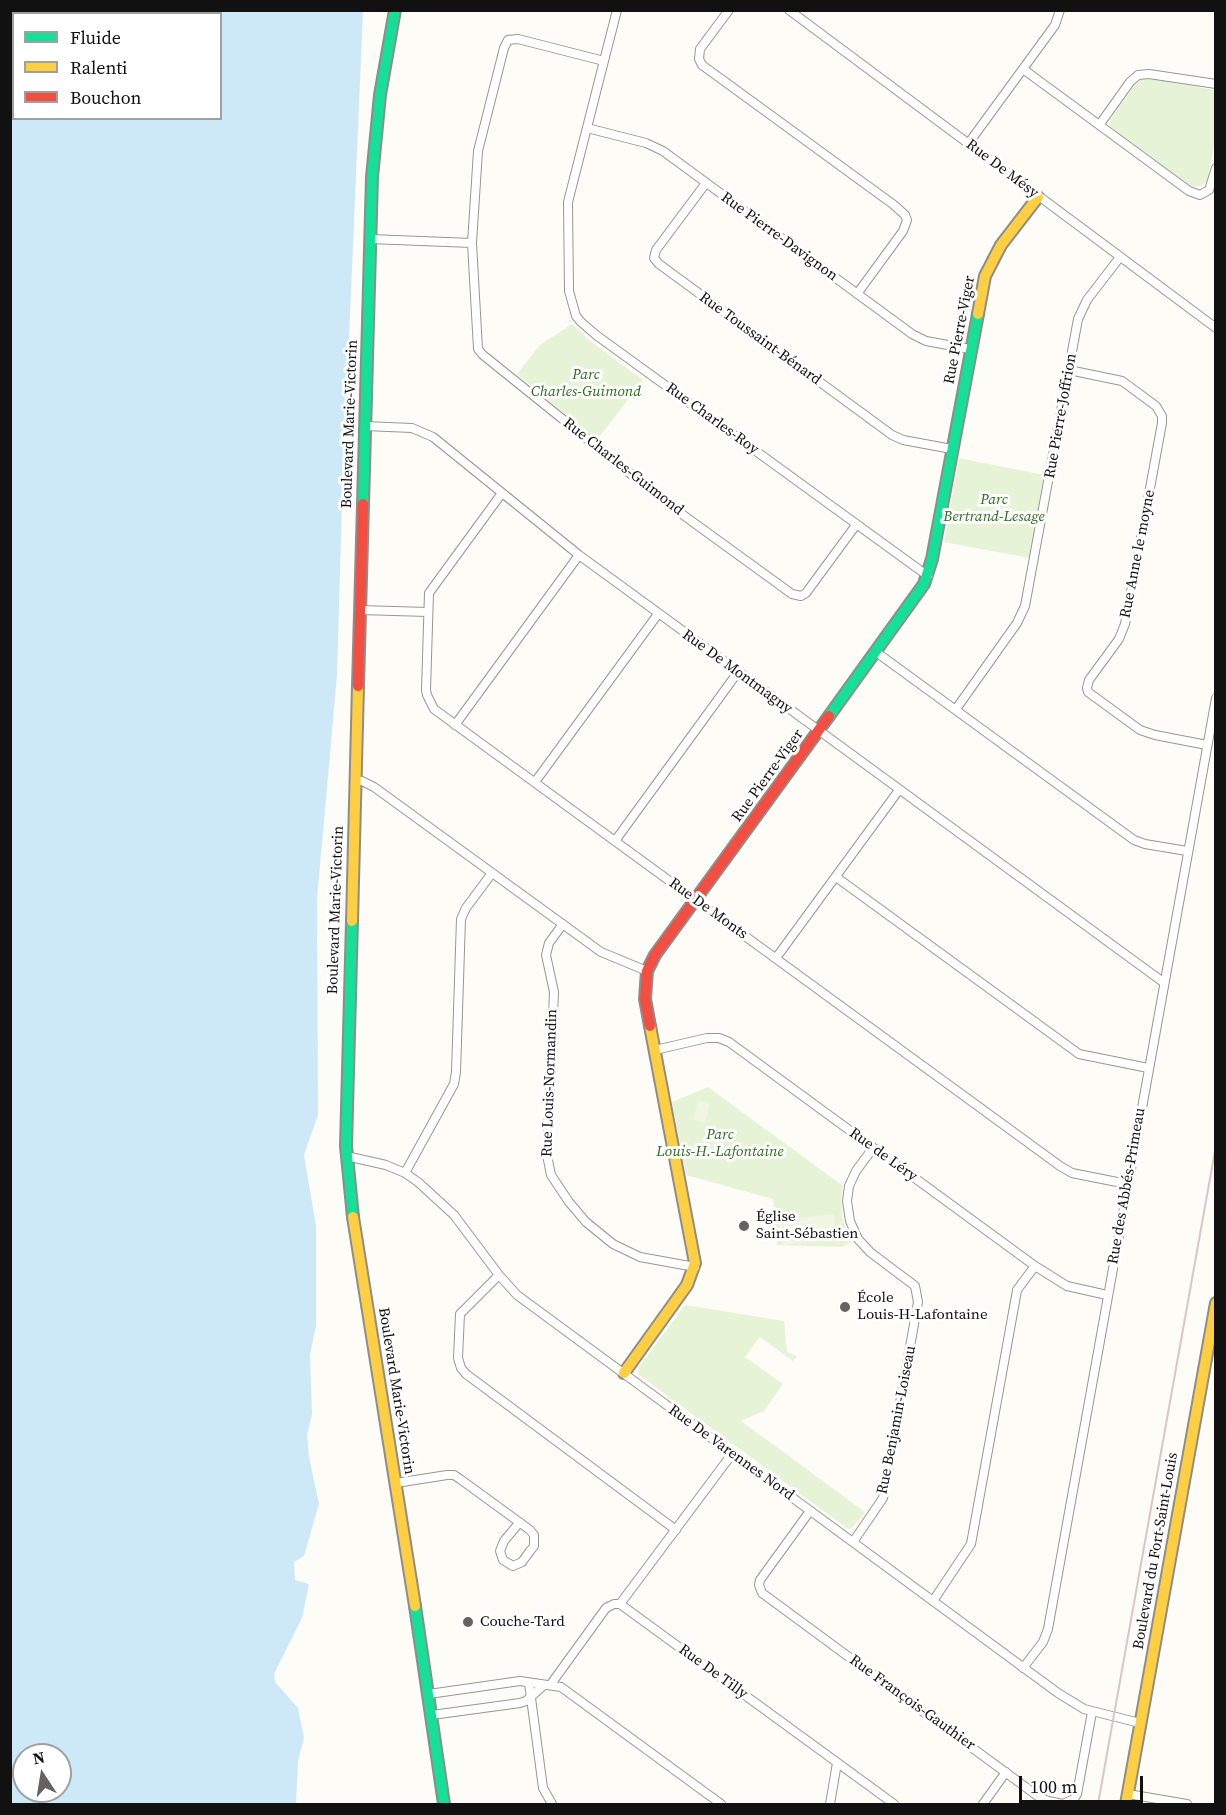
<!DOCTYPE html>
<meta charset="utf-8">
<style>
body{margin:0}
#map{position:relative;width:1226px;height:1815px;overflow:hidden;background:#fdfcf7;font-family:"Source Serif 4",serif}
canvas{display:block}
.frame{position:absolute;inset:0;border:12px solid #111;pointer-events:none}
.legend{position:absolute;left:12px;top:12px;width:210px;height:108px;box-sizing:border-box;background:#fff;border:2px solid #a0a0a0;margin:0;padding:8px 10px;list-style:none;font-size:18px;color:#111}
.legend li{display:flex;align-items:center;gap:12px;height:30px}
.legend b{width:30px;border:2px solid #a0a0a0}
.north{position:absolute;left:12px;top:1743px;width:60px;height:60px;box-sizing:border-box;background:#fff;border:2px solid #a0a0a0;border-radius:50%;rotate:348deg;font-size:16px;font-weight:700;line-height:24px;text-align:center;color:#111}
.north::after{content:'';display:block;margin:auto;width:21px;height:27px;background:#646362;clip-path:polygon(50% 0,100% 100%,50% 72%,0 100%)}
.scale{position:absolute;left:1019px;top:1776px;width:124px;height:27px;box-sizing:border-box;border:3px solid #111;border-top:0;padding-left:8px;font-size:18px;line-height:21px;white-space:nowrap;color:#111;-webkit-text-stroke:4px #fff;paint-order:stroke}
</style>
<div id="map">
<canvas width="1226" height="1815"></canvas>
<div class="frame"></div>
<ul class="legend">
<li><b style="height:8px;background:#16e098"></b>Fluide</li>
<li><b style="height:8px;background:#ffcf43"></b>Ralenti</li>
<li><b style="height:8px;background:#f24e42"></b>Bouchon</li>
</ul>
<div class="north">N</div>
<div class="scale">100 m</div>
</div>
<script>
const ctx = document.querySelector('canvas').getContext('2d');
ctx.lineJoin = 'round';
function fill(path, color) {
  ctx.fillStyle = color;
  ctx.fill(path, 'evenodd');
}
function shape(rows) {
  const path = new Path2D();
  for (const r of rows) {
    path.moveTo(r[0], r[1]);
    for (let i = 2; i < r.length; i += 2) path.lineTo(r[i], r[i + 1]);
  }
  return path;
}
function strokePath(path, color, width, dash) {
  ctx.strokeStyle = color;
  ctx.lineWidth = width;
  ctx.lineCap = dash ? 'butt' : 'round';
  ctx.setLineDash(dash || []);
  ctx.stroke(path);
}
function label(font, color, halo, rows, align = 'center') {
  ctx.font = font + ' "Source Serif 4",serif';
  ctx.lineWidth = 6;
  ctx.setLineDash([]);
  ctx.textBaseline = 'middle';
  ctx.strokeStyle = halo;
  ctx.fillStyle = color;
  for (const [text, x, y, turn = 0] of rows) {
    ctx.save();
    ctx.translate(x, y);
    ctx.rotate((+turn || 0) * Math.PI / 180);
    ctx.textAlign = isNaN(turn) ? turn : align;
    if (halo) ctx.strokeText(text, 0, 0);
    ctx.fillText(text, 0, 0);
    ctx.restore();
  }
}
const green = shape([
 [1147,78,1215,90,1215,138,1208,180,1201,186,1192,187,1112,128,1110,124,1112,117,1134,86,1142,79],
 [572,324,589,340,643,380,597,440,517,374,540,345],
 [959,458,1044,475,1029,558,944,542],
 [708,1087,843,1186,841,1196,842,1218,851,1241,843,1247,777,1245,773,1199,686,1175,672,1102],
 [685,1305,784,1321,787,1352,797,1356,793,1361,760,1337,745,1357,783,1384,764,1411,741,1421,865,1512,852,1528,848,1529,638,1374,638,1368]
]);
const pitch = shape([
 [698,1101,710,1104,705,1123,693,1120],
 [834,1214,837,1239,782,1245,779,1220]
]);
const water = shape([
 [11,10,363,11,342,502,337,675,317,899,318,1115,304,1155,316,1226,316,1326,310,1354,312,1414,307,1435,309,1457,319,1504,304,1556,294,1562,295,1580,309,1584,302,1618,274,1674,275,1682,298,1708,304,1738,298,1761,296,1804,11,1804],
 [14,14,220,14,220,118,14,118],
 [24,1755,60,1755,60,1791,24,1791]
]);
const street = shape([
 [617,10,568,202,569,291,576,316,581,322,596,335,928,576],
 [729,10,700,49,699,59,702,65,894,205,905,215,907,220,903,231,857,294],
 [789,10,1216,328],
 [604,61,518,39,508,40,504,48,478,151,472,243,478,349,483,355,668,504,792,594,801,596,806,593,856,525],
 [1023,69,1189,191,1200,195,1209,190,1216,168],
 [1100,124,1130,82,1138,75,1149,74,1216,84],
 [587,128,646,143,663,151,912,334,926,341,970,349],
 [968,144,1055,25,1060,10],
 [706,183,656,250,654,258,659,264,892,435,903,440,952,449],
 [370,239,472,243],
 [1069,370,1122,381,1156,406,1162,416,1162,423,1125,624,1119,639,1089,680,1087,688,1088,692,1140,730,1155,735,1207,745],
 [365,426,412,428,433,437,579,555,1163,982],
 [502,493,429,593,426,690,427,695,434,709,1060,1166,1072,1173,1127,1184],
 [359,610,428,612],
 [876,652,1134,840,1145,844,1187,851],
 [956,709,1017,623,1025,606,1078,319,1087,300,1120,257],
 [455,725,579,555],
 [355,780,362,781,374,787,601,952,647,971],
 [535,782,658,614],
 [615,841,738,672],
 [836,877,1079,1054,1148,1068],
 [563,924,549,943,546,955,554,992,547,1155,551,1175,569,1202,586,1222,613,1244,640,1257,695,1267],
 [776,958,899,790],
 [655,1050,707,1038,719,1038,729,1042,1035,1266,1067,1286,1107,1295],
 [346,1156,386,1165,405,1173,418,1182,454,1215,499,1275,517,1295,1058,1693,1084,1709,1140,1723],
 [405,1173,454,1084,456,1072,461,919,466,908,492,873],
 [499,1275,460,1314,458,1358,461,1368,466,1374,676,1530],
 [396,1483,447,1475,454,1475,460,1479,530,1530,534,1535,534,1546,530,1551,522,1562,513,1566,503,1560,500,1551,504,1541,519,1523],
 [810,1511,760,1580,759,1585,762,1593,1039,1797,1048,1801,1063,1804,1074,1799,1077,1794,1092,1712],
 [853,1542,883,1498,918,1302,915,1286,870,1252,858,1239,850,1221,847,1201,849,1186,856,1171,873,1148],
 [933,1601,971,1544,1016,1296,1017,1290,1035,1266],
 [620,1604,732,1454],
 [1023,1668,1043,1642,1048,1629,1216,698],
 [529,1683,543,1788,552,1804],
 [551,1684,606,1608,614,1604,620,1604,894,1804],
 [429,1694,520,1681,561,1687,721,1804],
 [432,1715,520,1703,526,1701,543,1686],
 [1128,1794,1187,1804],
 [830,1804,837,1763],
 [983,1804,1006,1772]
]);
const fast = shape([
 [363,504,372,177,380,95,395,10],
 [829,716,924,584,932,559,978,314],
 [352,921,346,1146,353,1217],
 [415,1606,444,1804]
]);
const slow = shape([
 [978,314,985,276,1001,245,1038,197],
 [352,921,358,686],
 [353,1217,415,1606],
 [624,1373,687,1285,695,1263,650,1026],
 [1126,1804,1216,1303]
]);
const jam = shape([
 [358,686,363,504],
 [650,1026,645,999,647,971,655,955,829,716]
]);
const rail = shape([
 [1098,1804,1216,1145]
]);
const markers = [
 [744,1226,6,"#646362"],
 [845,1307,6,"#646362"],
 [468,1622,6,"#646362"]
];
const streetNames = [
 ["Rue De Mésy",1002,169,37],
 ["Rue Pierre-Davignon",779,237,36],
 ["Rue Pierre-Viger",960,330,-79],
 ["Rue Toussaint-Bénard",760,339,36],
 ["Rue Pierre-Joffrion",1061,416,-80],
 ["Rue Charles-Roy",712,419,36],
 ["Boulevard Marie-Victorin",350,424,-88],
 ["Rue Charles-Guimond",623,467,38],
 ["Rue Anne le moyne",1138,554,-79],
 ["Rue De Montmagny",737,672,36],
 ["Rue Pierre-Viger",768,776,-54],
 ["Rue De Monts",708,909,36],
 ["Boulevard Marie-Victorin",336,910,-88],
 ["Rue Louis-Normandin",550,1083,-88],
 ["Rue de Léry",883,1155,36],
 ["Rue des Abbés-Primeau",1127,1186,-80],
 ["Boulevard Marie-Victorin",396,1391,81],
 ["Rue Benjamin-Loiseau",897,1420,-79],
 ["Rue De Varennes Nord",731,1453,36],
 ["Boulevard du Fort-Saint-Louis",1156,1551,-80],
 ["Rue De Tilly",713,1672,36],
 ["Rue François-Gauthier",912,1703,36]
];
const parkNames = [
 ["Parc",586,375],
 ["Charles-Guimond",586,392],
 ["Parc",994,500],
 ["Bertrand-Lesage",994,517],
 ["Parc",720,1135],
 ["Louis-H.-Lafontaine",720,1152]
];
const poiNames = [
 ["Église",756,1217],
 ["Saint-Sébastien",756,1234],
 ["École",857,1298],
 ["Louis-H-Lafontaine",857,1315],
 ["Couche-Tard",480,1622]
];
fill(green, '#e7f3d7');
fill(pitch, '#f0f6e1');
fill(water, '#cde8f7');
strokePath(street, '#979795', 10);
strokePath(fast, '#8e8d8b', 14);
strokePath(slow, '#8e8d8b', 14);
strokePath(jam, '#8e8d8b', 14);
strokePath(street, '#fffffe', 8);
strokePath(fast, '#16e098', 10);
strokePath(slow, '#ffcf43', 10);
strokePath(jam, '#f24e42', 10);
strokePath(rail, '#d9c6c7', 2);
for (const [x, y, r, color] of markers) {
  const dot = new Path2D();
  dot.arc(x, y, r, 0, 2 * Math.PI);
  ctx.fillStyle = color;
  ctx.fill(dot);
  strokePath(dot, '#fff', 2);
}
label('15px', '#111', '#fff', streetNames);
label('italic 15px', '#2f6b1f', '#fff', parkNames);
label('15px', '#111', '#fff', poiNames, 'left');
</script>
